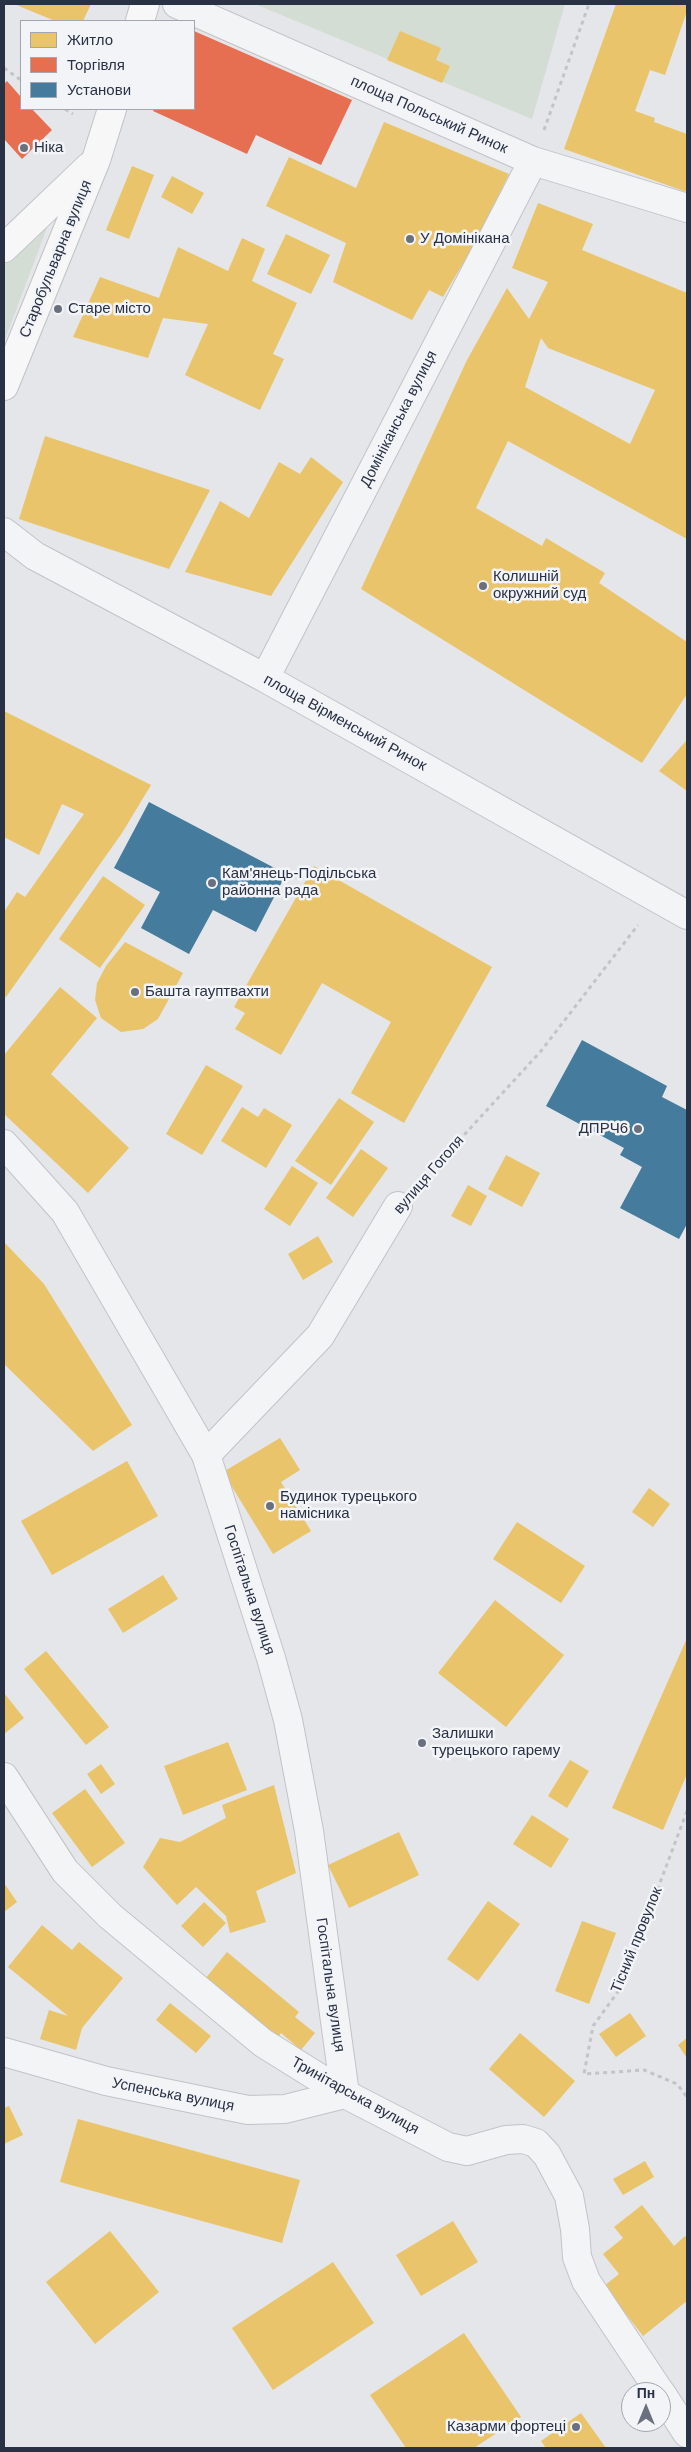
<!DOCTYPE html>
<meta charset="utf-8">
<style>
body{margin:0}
#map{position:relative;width:691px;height:2452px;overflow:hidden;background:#e4e6e9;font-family:Helvetica,sans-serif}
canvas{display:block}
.frame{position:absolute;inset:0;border:5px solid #293144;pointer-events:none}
.legend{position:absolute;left:20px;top:20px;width:175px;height:90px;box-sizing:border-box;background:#f2f4f8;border:1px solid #a2a6b0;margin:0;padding:6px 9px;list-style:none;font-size:15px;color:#293144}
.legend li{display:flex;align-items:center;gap:10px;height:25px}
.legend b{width:25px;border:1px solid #a2a6b0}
.north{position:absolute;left:621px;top:2382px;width:50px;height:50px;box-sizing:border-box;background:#f2f4f8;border:1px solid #a2a6b0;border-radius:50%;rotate:0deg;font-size:14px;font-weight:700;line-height:20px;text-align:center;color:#293144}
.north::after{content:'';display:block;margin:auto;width:18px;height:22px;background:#6a707e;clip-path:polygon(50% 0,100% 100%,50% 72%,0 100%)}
</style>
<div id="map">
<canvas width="691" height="2452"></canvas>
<div class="frame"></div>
<ul class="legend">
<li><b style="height:14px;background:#e9c46a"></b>Житло</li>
<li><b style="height:14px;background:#e76f51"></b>Торгівля</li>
<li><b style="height:14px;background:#457b9d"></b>Установи</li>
</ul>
<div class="north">Пн</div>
</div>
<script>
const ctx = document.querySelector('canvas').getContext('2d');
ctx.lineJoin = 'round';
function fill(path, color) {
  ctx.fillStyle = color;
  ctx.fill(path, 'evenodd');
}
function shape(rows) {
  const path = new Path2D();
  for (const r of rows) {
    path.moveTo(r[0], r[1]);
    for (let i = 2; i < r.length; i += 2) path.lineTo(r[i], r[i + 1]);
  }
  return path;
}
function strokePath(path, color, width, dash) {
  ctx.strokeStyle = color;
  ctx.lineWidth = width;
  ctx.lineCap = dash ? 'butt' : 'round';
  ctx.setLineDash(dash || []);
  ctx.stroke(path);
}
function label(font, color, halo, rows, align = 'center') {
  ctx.font = font + ' Helvetica,sans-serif';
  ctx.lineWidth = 5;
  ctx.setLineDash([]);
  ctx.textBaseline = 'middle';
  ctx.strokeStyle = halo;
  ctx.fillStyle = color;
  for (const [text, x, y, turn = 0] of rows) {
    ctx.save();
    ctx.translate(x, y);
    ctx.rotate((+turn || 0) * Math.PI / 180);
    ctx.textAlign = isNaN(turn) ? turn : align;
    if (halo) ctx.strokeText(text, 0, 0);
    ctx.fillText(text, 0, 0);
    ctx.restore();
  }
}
const green = shape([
 [255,4,565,4,532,119],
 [51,217,4,342,4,265]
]);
const homes = shape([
 [14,4,91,4,83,21,55,21],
 [616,4,687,4,687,11,665,75,650,70,635,111,655,118,654,122,687,134,687,192,564,149],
 [400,31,441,48,436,60,450,66,442,83,387,60],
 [384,122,509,174,477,240,443,297,429,290,412,320,333,282,346,243,266,206,289,157,356,188],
 [132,166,154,175,129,239,106,230],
 [172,176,204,193,192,214,161,197],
 [538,203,593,224,582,250,687,293,687,539,508,441,476,508,542,546,546,538,605,573,599,583,687,642,687,694,642,763,361,589,467,360,507,288,529,319,548,282,512,268],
 [541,338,548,348,655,390,630,444,525,387],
 [286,234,330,255,311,294,267,274],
 [242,238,265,249,252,281,297,303,273,354,284,359,260,410,185,375,208,324,163,318,148,358,73,337,100,277,159,298,178,247,228,271],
 [45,436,210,490,169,569,19,519],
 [311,457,343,482,271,596,185,572,220,501,249,518,279,462,300,474],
 [4,711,151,785,122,833,6,997,4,996,4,912,17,892,25,897,84,814,62,804,39,855,4,837],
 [687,740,687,791,659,771],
 [314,866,492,967,404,1123,351,1093,391,1022,322,983,281,1055,235,1029,245,1013,234,1007],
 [103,876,145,905,100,968,59,939],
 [125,942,183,973,158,1019,143,1029,121,1032,101,1018,95,1000,97,983,106,966],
 [60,987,97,1018,51,1074,129,1148,88,1193,4,1114,4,1055],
 [206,1065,243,1086,202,1155,166,1134],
 [339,1098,374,1122,331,1185,295,1161],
 [242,1107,258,1117,264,1108,292,1125,266,1168,221,1141],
 [361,1149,388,1168,353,1217,326,1198],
 [506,1155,540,1173,522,1207,488,1189],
 [292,1166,318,1183,290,1226,264,1209],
 [468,1185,487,1196,471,1226,451,1216],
 [318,1236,333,1262,303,1280,288,1254],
 [4,1242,44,1284,132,1425,93,1451,4,1364],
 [280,1438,300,1470,281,1482,311,1531,273,1554,223,1472],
 [127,1461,158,1516,52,1575,21,1521],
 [649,1488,670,1504,653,1527,632,1512],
 [517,1522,585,1566,561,1603,493,1559],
 [163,1575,178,1599,123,1633,108,1609],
 [495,1600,564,1655,506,1727,438,1673],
 [687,1638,687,1774,663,1830,612,1808],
 [46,1651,109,1727,86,1745,24,1669],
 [4,1693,24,1718,4,1734],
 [228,1742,247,1790,183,1815,164,1766],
 [570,1760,589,1771,567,1808,548,1796],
 [101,1764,115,1784,101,1794,87,1774],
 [274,1785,296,1873,256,1891,266,1922,230,1933,226,1916,196,1887,177,1905,143,1867,160,1838,180,1842,226,1818,222,1805],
 [85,1789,125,1843,92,1867,52,1813],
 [532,1815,569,1839,551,1868,513,1844],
 [399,1832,419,1875,349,1908,328,1865],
 [4,1883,17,1902,4,1912],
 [488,1901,520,1924,478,1981,447,1959],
 [204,1902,226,1923,203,1947,181,1926],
 [582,1921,616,1933,589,2004,555,1991],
 [42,1925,72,1950,79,1942,123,1978,82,2028,76,2050,40,2039,49,2010,68,2016,8,1967],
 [227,1952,299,2012,295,2017,315,2033,301,2050,281,2033,277,2039,205,1979],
 [170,2003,211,2036,196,2053,156,2020],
 [630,2013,646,2036,616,2057,599,2034],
 [520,2033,575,2081,544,2117,489,2069],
 [687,2038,687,2058,678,2045],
 [9,2106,23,2135,4,2144,4,2108],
 [78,2119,300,2180,282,2243,60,2182],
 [645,2161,654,2177,623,2195,613,2179],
 [642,2205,674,2246,685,2236,687,2238,687,2301,643,2336,604,2286,619,2274,603,2254,623,2238,614,2227],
 [453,2221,478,2262,421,2296,396,2255],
 [110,2231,159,2292,95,2344,46,2282],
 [333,2262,374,2323,273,2390,232,2328],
 [464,2333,521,2417,474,2448,406,2448,370,2395],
 [581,2413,606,2448,546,2448,541,2441]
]);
const shops = shape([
 [194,31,352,100,321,165,256,135,247,154,153,111,154,109,194,109],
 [7,81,21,97,21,109,32,109,52,130,22,159,4,139,4,84]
]);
const public = shape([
 [149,802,286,874,256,932,213,910,189,954,141,928,160,892,114,868],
 [582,1040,667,1086,662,1097,687,1110,687,1224,679,1239,620,1208,642,1167,620,1155,624,1148,546,1106]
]);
const path = shape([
 [4,68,21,80],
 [65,109,73,114],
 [544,130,589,4],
 [421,1182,541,1051,638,925],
 [687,1811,620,1989,593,2026,584,2074,644,2070,677,2084,687,2097]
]);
const minor = shape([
 [177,4,533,161,687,208],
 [4,532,35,556,265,678,687,915],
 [265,678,533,161],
 [4,1144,65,1212,206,1455,271,1658,288,1720,309,1831,345,2094,285,2109,248,2110,106,2081,4,2052],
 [206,1455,320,1336,398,1206],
 [4,1777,65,1871,110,1916,263,2043,345,2094,448,2147,467,2151,506,2140,523,2139,536,2143,547,2155,569,2196,575,2229,577,2257,586,2281,660,2392],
 [661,2393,687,2433]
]);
const major = shape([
 [140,21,145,4],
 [4,248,90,166],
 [4,386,96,160,112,109]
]);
const markers = [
 [24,148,5,"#6a707e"],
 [410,239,5,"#6a707e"],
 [58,309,5,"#6a707e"],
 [483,586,5,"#6a707e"],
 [212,883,5,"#6a707e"],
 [135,992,5,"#6a707e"],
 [638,1129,5,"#6a707e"],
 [270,1506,5,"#6a707e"],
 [422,1743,5,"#6a707e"],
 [576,2427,5,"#6a707e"]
];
const streetNames = [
 ["площа Польський Ринок",429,115,24],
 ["Старобульварна вулиця",56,259,-68],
 ["Домініканська вулиця",399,419,-63],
 ["площа Вірменський Ринок",345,723,29],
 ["вулиця Гоголя",429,1175,-49],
 ["Госпітальна вулиця",249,1590,72],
 ["Тісний провулок",637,1940,-68],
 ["Госпітальна вулиця",330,1985,82],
 ["Успенська вулиця",173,2095,11],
 ["Тринітарська вулиця",355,2096,29]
];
const poiNames = [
 ["Ніка",34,148],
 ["У Домінікана",420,239],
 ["Старе місто",68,309],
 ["Колишній",493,577],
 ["окружний суд",493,594],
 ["Кам'янець-Подільська",222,874],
 ["районна рада",222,891],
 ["Башта гауптвахти",145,992],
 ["ДПРЧ6",628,1129,"right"],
 ["Будинок турецького",280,1497],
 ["намісника",280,1514],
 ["Залишки",432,1734],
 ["турецького гарему",432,1751],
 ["Казарми фортеці",566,2427,"right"]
];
fill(green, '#d4ddd4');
fill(homes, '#e9c46a');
fill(shops, '#e76f51');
fill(public, '#457b9d');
strokePath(minor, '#c1c3c7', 30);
strokePath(major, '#bfc2c7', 30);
strokePath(path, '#c3c4c9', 3, [4, 4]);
strokePath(minor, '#f3f4f6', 28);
strokePath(major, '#f7f7f7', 28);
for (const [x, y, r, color] of markers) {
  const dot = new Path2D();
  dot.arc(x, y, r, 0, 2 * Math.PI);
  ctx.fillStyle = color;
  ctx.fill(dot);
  strokePath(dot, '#f2f4f8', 2);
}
label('15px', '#293144', '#f2f4f8', streetNames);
label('15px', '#293144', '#f2f4f8', poiNames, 'left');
</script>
